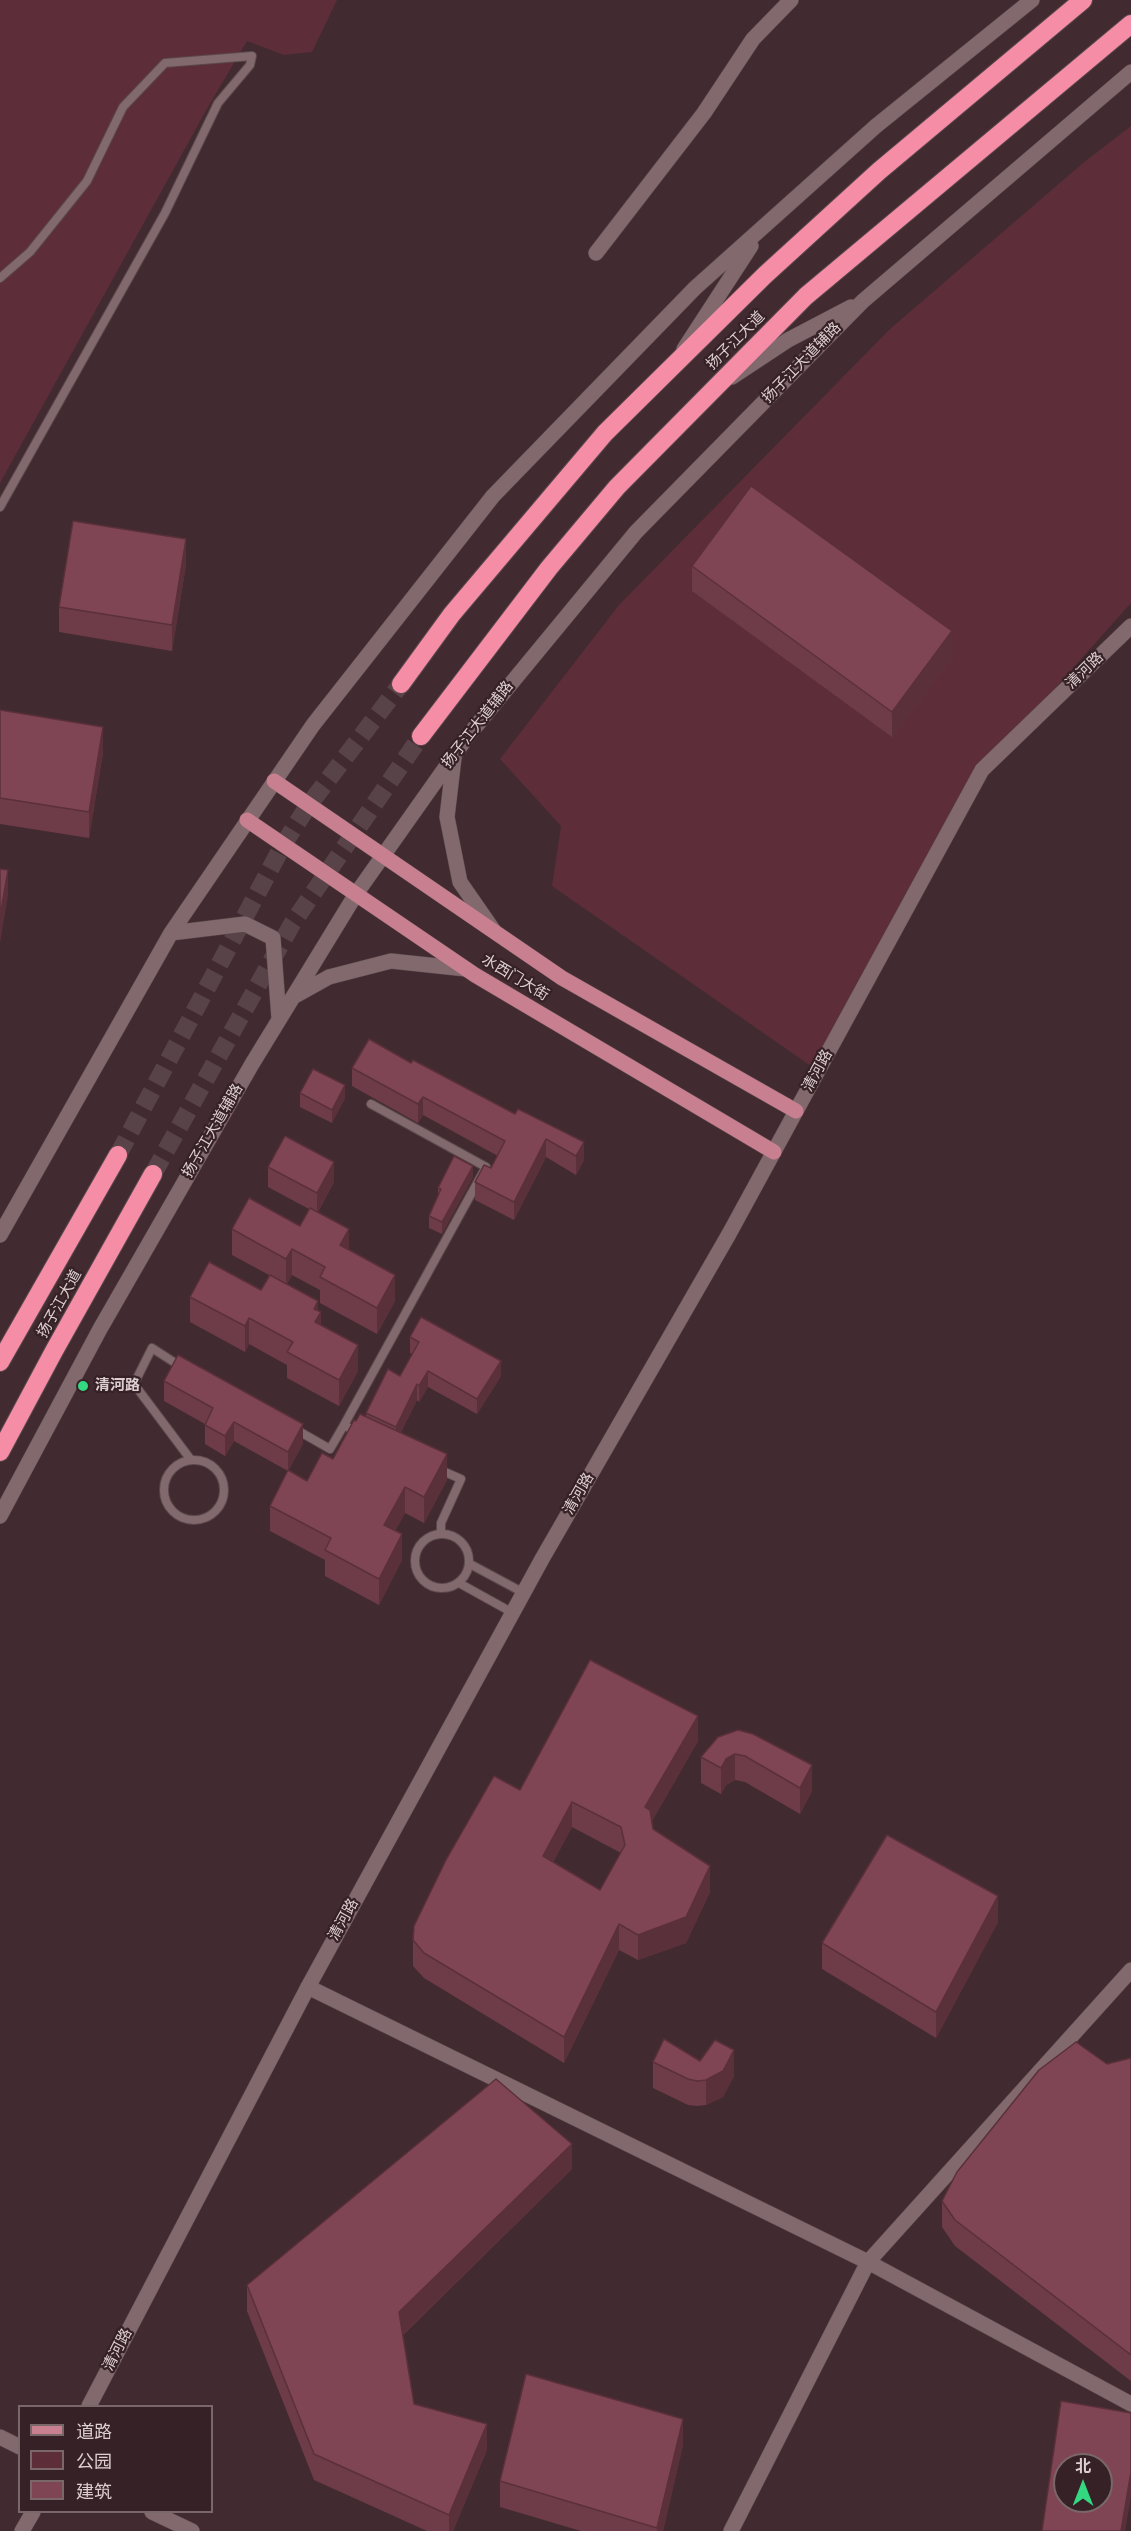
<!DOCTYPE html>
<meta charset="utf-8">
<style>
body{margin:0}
#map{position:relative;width:1131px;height:2531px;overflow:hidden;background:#412b30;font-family:"Times New Roman","Noto Sans SC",serif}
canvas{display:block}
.legend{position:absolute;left:18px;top:2405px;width:195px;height:108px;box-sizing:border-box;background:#362226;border:2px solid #79676a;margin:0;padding:8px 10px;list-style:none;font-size:18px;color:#ddced1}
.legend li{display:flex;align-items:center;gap:12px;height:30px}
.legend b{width:30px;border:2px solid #79676a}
.north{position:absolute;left:1053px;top:2453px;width:60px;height:60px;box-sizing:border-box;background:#362226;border:2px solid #79676a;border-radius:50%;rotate:0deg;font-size:16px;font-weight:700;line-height:24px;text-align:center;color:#ddced1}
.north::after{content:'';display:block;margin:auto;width:21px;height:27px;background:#33d881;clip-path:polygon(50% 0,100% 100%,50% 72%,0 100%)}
</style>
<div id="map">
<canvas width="1131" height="2531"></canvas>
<ul class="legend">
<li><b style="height:8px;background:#c87f90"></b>道路</li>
<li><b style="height:16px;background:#5d2d3a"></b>公园</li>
<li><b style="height:16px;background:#804554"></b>建筑</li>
</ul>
<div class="north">北</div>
</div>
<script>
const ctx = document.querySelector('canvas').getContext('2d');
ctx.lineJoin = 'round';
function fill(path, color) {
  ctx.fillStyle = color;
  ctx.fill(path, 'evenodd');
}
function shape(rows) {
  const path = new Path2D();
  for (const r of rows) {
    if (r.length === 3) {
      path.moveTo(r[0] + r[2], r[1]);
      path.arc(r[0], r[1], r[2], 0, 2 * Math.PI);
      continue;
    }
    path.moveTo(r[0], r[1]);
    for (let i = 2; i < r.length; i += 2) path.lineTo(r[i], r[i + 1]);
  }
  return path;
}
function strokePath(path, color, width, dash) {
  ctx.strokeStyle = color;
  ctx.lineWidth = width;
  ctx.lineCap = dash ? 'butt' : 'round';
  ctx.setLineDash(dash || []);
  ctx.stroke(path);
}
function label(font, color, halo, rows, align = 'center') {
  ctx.font = font + ' "Times New Roman","Noto Sans SC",serif';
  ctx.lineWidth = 4.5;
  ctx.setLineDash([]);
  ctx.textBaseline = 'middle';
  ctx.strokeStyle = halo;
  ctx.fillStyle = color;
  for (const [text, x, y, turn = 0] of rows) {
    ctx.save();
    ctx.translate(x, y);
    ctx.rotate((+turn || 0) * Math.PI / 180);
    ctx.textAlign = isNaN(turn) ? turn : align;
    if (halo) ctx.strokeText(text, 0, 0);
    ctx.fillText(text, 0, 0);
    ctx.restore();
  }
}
const green = shape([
 [0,0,337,0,312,52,284,55,247,41,208,107,0,483],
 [1131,126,1131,603,982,770,818,1071,552,886,561,826,500,759,619,605,890,329,1083,163]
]);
const highwayTunnel = shape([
 [118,1155,283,845,308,806,401,684],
 [153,1174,292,924,421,736]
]);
const lane = shape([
 [0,278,30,252,87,181,123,107,165,63,252,56,250,65,218,103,165,213,0,507],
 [183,1368,152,1348,134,1384,191,1460],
 [295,1429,330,1449,344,1425],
 [358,1433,344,1425,486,1167,371,1104],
 [194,1490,30],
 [438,1469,461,1479,441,1523,441,1533],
 [442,1561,27],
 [470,1564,524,1593],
 [459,1583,513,1613]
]);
const street = shape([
 [596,253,704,113,753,39,791,0],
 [308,1987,868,2262,1131,2404],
 [731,2531,868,2262,1131,1970]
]);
const secondary = shape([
 [684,349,751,246],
 [732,377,788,340,851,307],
 [454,758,447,817,460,882,494,931],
 [171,933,245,924,273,938,279,1019],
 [293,997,329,977,391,961,466,969],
 [0,1235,171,933,313,725,493,496,695,288,876,126,1032,0],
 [0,1516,100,1329,252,1064,356,894,467,737,636,532,863,301,1131,72],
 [89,2406,308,1987,542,1559,729,1234,982,770,1131,626],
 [0,2437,20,2447],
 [152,2512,192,2531],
 [22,2531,33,2512]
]);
const primary = shape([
 [274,781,562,978,796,1111],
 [247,820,475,975,774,1152]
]);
const highway = shape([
 [401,684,452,614,605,433,765,275,879,171,1083,0],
 [421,736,549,568,617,487,806,296,1131,24],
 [0,1362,118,1155],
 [0,1452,54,1351,153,1174]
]);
const wall = shape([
 [186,565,172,651,59,632,59,607],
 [692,566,952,657,892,737,692,591],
 [0,710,103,753,89,838,0,824],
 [369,1039,584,1160,576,1175,546,1157,514,1220,475,1200,475,1182,491,1168,498,1156,423,1115,418,1123,352,1086,352,1068],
 [300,1093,345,1098,332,1123,300,1107],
 [268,1167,334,1182,318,1212,349,1250,395,1301,377,1334,320,1303,320,1290,292,1275,287,1284,318,1311,321,1325,358,1371,339,1406,287,1378,287,1365,249,1344,245,1352,190,1322,190,1297,261,1290,269,1275,232,1255,232,1229,300,1226,309,1209,268,1187],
 [473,1177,442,1234,429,1228,429,1216,438,1197,438,1188],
 [410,1337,501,1376,477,1414,428,1387,419,1402,417,1400,401,1432,447,1480,424,1523,405,1513,395,1531,402,1560,379,1605,325,1576,325,1560,270,1531,270,1506,288,1471,234,1441,225,1456,205,1444,205,1424,164,1401,164,1381,303,1444,288,1470,307,1481,333,1459,356,1421,366,1416,366,1413,400,1376,413,1354,410,1353],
 [718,1737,812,1791,800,1814,745,1782,735,1780,726,1785,721,1794,701,1783,701,1757],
 [698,1741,652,1821,653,1829,710,1892,686,1943,638,1960,619,1950,564,2063,424,1978,413,1966,413,1940,520,1790],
 [572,1827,621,1853,600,1890,553,1862],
 [998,1922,936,2038,822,1969,822,1943],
 [1131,2058,1131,2381,955,2246,942,2227,942,2201,1107,2064],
 [653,2062,734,2076,723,2097,706,2105,697,2106,688,2105,653,2088],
 [572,2169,403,2335,414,2404,487,2450,453,2531,427,2531,314,2480,247,2311,247,2285],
 [683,2445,663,2531,581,2531,500,2507,500,2481]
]);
const shadedWall = shape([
 [186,539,186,565,172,651,172,625],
 [952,631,952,657,892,737,892,712],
 [103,727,103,753,89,838,89,812],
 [8,870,8,896,0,943,0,917],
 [345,1085,345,1098,332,1123,332,1110],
 [423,1097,423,1115,418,1123,418,1104],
 [546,1139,546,1157,514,1220,514,1202],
 [584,1142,584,1160,576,1175,576,1156],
 [334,1162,334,1182,317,1213,317,1193],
 [473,1166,473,1177,442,1234,442,1222],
 [349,1229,349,1255,340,1245],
 [292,1249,292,1275,286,1285,286,1259],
 [395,1275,395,1301,377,1334,377,1308],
 [318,1301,318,1317,321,1312,321,1338,315,1348,314,1309],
 [249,1318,249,1344,245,1352,245,1326],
 [358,1345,358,1371,339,1406,339,1380],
 [501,1361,501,1376,477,1414,477,1399],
 [428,1371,428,1387,419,1402,419,1386],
 [417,1384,417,1400,396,1442,396,1427],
 [234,1422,234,1441,225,1456,225,1436],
 [303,1424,303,1444,288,1472,288,1452],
 [447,1454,447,1480,424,1523,424,1497],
 [405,1487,405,1513,384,1551,384,1525],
 [402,1534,402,1560,379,1605,379,1579],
 [698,1716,698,1741,645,1833,645,1807],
 [735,1754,735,1780,726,1785,721,1794,721,1768,726,1759],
 [812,1765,812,1791,800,1814,800,1788],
 [572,1802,572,1827,543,1882,543,1856],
 [710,1866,710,1892,686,1943,638,1960,638,1935],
 [998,1896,998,1922,936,2038,936,2012],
 [619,1924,619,1950,564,2063,564,2037],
 [734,2050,734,2076,723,2097,706,2105,706,2080],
 [572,2144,572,2169,399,2338,399,2312],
 [683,2419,683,2445,663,2531,657,2531],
 [487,2424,487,2450,453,2531,449,2531,449,2515],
 [1131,2472,1131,2497,1125,2531,1121,2531]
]);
const building = shape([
 [751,486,952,631,892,712,692,566,751,486],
 [73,521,186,539,172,625,59,607,73,521],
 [0,710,103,727,89,812,0,798,0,710],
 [0,869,8,870,0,917,0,869],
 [369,1039,411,1063,413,1060,515,1114,518,1109,584,1142,576,1156,546,1139,514,1202,475,1182,484,1165,491,1168,505,1141,423,1097,418,1104,352,1068,369,1039],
 [313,1069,345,1085,332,1110,300,1093,313,1069],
 [285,1136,334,1162,317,1193,268,1167,285,1136],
 [454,1156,473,1166,442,1222,429,1216,441,1189,438,1188,454,1156],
 [249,1198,300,1226,310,1208,349,1229,340,1245,395,1275,377,1308,320,1277,325,1267,292,1249,286,1259,232,1229,249,1198],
 [209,1262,261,1290,270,1275,318,1301,314,1309,321,1312,315,1322,358,1345,339,1380,287,1352,293,1342,249,1318,245,1326,190,1297,209,1262],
 [421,1317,501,1361,477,1399,428,1371,419,1386,417,1384,396,1427,366,1413,388,1369,400,1376,419,1342,410,1337,421,1317],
 [178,1355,303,1424,288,1452,234,1422,225,1436,205,1425,213,1408,164,1381,178,1355],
 [360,1414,447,1454,424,1497,405,1487,384,1525,402,1534,379,1579,325,1550,331,1538,270,1506,288,1470,307,1481,322,1453,333,1459,354,1420,356,1421,360,1414],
 [590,1660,698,1716,645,1807,650,1810,653,1829,710,1866,686,1917,638,1935,619,1924,564,2037,424,1953,413,1940,414,1926,446,1860,494,1776,520,1790,590,1660],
 [572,1802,621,1827,625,1845,600,1890,543,1856,572,1802],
 [738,1730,753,1734,812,1765,800,1788,745,1756,735,1754,726,1759,721,1768,701,1757,718,1737,738,1730],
 [887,1835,998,1896,936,2012,822,1943,887,1835],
 [664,2039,700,2061,715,2040,734,2050,723,2071,706,2080,697,2081,688,2079,653,2062,664,2039],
 [1076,2042,1107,2064,1131,2058,1131,2355,955,2220,942,2201,957,2172,1039,2070,1076,2042],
 [496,2079,572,2144,399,2312,414,2404,487,2424,449,2515,314,2454,247,2285,496,2079],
 [526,2374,683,2419,657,2528,500,2481,526,2374],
 [1061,2401,1131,2413,1131,2472,1121,2531,1042,2531,1061,2401],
 [1065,2465,1101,2465,1101,2501,1065,2501,1065,2465]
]);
const markers = [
 [83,1386,6,"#33d881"]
];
const streetNames = [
 ["扬子江大道",736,341,-45],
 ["扬子江大道辅路",802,363,-46],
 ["清河路",1085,671,-44],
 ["扬子江大道辅路",478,725,-52],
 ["水西门大街",515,978,31],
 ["清河路",818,1071,-61],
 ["扬子江大道辅路",213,1131,-60],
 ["扬子江大道",60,1304,-61],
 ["清河路",579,1494,-60],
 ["清河路",344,1920,-61],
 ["清河路",118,2350,-63]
];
const poiNames = [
 ["清河路",95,1386]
];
fill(green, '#5d2d3a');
strokePath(highwayTunnel, '#584348', 18, [18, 9]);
strokePath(lane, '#5a484c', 10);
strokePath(street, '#5a484c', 16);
strokePath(secondary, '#5a484c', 16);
strokePath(primary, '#5a484c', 16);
strokePath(highway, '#5a484c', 20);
strokePath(lane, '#82696e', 8);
strokePath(street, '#82696e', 15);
strokePath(secondary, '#82696e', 15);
strokePath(primary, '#c87f90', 15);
strokePath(highway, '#f68da7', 18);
fill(wall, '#6e3b48');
fill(shadedWall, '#5a303b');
fill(building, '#804554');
strokePath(building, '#5a303b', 1.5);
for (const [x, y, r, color] of markers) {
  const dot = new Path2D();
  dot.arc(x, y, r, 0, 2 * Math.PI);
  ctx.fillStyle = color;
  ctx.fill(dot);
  strokePath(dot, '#362226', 2);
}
label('15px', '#ddced1', '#362226', streetNames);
label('bold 15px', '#ddced1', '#362226', poiNames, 'left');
</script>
